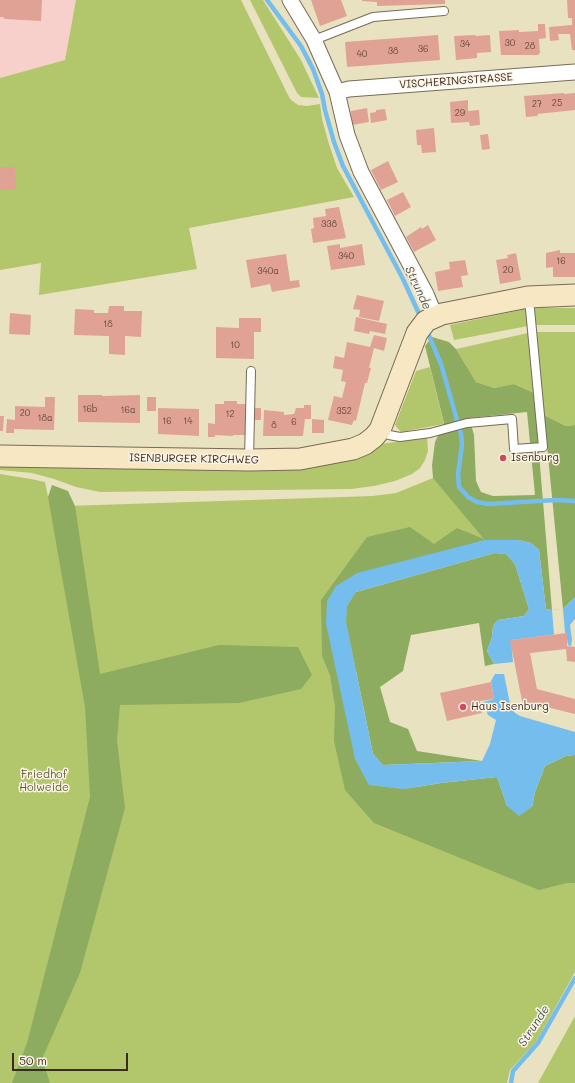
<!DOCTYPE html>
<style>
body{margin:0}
#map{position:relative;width:575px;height:1083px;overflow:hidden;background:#e9e2c0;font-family:Mali,sans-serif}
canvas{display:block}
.scale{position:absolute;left:12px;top:1053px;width:116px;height:18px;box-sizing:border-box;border:2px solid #3b2a1e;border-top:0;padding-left:5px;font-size:12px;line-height:14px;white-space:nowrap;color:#3b2a1e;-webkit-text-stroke:3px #fcf5e5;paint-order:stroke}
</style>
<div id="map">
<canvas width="575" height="1083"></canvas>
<div class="scale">50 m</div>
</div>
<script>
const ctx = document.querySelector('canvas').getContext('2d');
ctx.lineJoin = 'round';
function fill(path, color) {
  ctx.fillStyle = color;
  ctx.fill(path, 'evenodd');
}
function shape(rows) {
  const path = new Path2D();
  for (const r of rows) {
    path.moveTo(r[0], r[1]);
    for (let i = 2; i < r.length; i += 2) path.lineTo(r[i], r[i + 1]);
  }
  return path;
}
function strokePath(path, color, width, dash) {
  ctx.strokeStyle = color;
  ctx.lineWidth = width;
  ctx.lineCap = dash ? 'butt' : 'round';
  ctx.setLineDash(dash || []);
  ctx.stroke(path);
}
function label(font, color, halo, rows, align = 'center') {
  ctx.font = font + ' Mali,sans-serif';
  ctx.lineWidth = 3;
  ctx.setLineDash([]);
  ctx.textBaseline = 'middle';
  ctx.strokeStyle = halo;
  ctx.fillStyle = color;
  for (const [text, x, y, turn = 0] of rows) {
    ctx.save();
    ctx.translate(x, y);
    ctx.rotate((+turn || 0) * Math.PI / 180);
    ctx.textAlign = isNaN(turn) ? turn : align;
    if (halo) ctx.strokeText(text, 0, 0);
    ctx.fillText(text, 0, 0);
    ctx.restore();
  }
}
const built = shape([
 [0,0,76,0,65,60,0,78]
]);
const green = shape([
 [76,0,241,0,290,99,298,105,307,106,320,104,322,119,329,144,337,168,354,197,189,228,197,269,39,295,41,263,0,270,0,78,65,60],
 [250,0,263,0,301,60,319,98,301,97,297,93],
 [534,308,575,308,575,325,536,325],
 [526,309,528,326,454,340,450,325],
 [536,332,575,332,575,425,566,426,544,415],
 [528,333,534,393,514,384,494,388,476,382,456,349],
 [430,367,444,424,401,432,395,425,416,371],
 [427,437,428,451,425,460,420,468,412,474,395,481,374,486,351,489,100,492,76,487,54,479,32,473,0,470,0,465,376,448,382,444],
 [0,474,31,479,45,482,48,497,67,506,373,496,396,493,433,478,456,476,485,540,357,573,355,758,575,868,575,972,536,1042,510,1070,507,1083,0,1083],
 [575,1016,575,1083,538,1083]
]);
const forest = shape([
 [432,337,449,342,456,349,476,382,494,388,514,384,534,393,552,610,546,609,539,550,531,543,518,540,485,540,336,586,355,759,369,785,404,789,441,783,497,777,507,806,532,807,535,792,545,766,566,756,575,755,575,883,567,883,539,890,374,823,345,790,334,741,335,707,330,675,322,656,321,600,367,537,410,527,434,544,457,528,484,539,433,478,432,465,435,442,444,423,425,346],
 [527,412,535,495,493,496,481,492,476,481,474,435,469,418],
 [544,415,566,426,575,425,575,597,563,609],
 [52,485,68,491,75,506,100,674,219,645,298,647,312,675,301,689,239,703,120,705,117,740,125,808,80,973,42,1059,50,1083,12,1083,27,1043,90,797,85,707,48,497],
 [495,553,506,554,515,564,529,609,524,616,498,620,493,626,492,637,487,651,494,664,485,666,479,623,411,635,403,671,380,687,390,722,408,729,417,751,482,761,383,765,373,754,346,622,347,606,356,592]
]);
const water = shape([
 [485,540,518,540,531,543,539,550,546,609,552,610,563,609,575,597,575,619,570,625,572,640,571,646,568,645,566,633,511,640,513,662,494,664,487,651,492,637,493,626,498,620,524,616,529,609,515,564,506,554,495,553,356,592,347,606,346,622,373,754,383,765,482,761,490,744,496,720,488,715,483,702,494,699,491,681,495,674,504,674,510,704,515,713,520,716,575,732,575,755,566,756,545,766,535,792,532,807,519,816,507,806,497,777,441,783,404,789,369,785,355,759,326,624,327,601,336,586,357,573]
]);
const pier = shape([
 [563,609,565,633,554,635,552,610]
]);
const stream = shape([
 [267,0,301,46,313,69,322,94,325,110,334,142,343,166,403,279,421,318],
 [427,331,441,364,461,434,462,445,458,474,459,487,468,497,477,502,488,504,556,500,575,501],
 [511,1083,513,1071,538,1043,575,978]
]);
const building = shape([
 [0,0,42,0,41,21,5,19,3,17,0,17],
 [311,0,341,0,347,16,320,26],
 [362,0,445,0,445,4,377,6,377,2,362,1],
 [567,0,575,0,575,50,572,50,570,34,558,34,559,40,550,41,549,27,572,25,572,18,568,18],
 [538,24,545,24,546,38,539,39,540,53,538,55,501,55,499,31,519,30,519,32,538,31],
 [438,35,440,60,347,67,345,42],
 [475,35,476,36,490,35,491,52,477,53,477,58,456,60,454,36],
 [564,93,564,94,575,93,575,110,537,114,538,116,526,117,524,96],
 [468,100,468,111,479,110,480,125,470,126,469,122,451,123,450,102],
 [367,108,369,122,352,125,351,111],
 [385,109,387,120,371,123,370,113,376,112,376,110],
 [434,128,436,152,422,153,421,145,417,145,416,130],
 [488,134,490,149,482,150,480,135],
 [388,161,398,182,381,190,371,170],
 [0,167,15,167,16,189,0,190],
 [403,192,411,207,395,216,387,200],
 [339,207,346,238,313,243,311,229,314,228,313,218,326,216,325,209],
 [428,225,436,240,414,252,406,237,421,227,422,229],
 [340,244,340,248,362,244,365,265,331,270,327,246],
 [560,250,560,253,575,253,575,277,553,277,553,267,546,268,546,253],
 [516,253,521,280,500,284,496,260,508,258,507,255],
 [286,254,290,281,299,280,300,287,272,292,270,284,251,288,246,260],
 [465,260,468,275,461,276,463,287,438,291,435,272,450,269,449,262],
 [357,295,384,301,379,321,359,317,360,310,353,309],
 [109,306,124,306,124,311,142,311,141,337,125,336,125,355,109,354,109,336,74,335,75,309,94,310,94,313,108,313],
 [10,313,31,315,30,335,9,334],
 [356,317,387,324,385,334,370,331,369,334,354,331],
 [239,318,261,318,261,332,254,332,254,359,216,358,216,327,239,328],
 [374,335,387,338,384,351,374,348,369,368,371,368,367,383,365,383,356,421,354,420,352,425,328,420,334,396,342,398,346,382,341,381,343,370,333,368,335,356,344,358,347,342,370,347],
 [78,395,102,395,102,396,140,395,140,423,78,422],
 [45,397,55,397,54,430,14,429,14,433,6,433,7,419,15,420,15,406,45,407],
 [147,397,156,397,156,411,147,411],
 [224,401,237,401,237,404,246,404,246,435,233,435,233,436,215,435,215,437,208,437,208,423,215,424,215,404,224,404],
 [304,405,311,405,311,419,305,419,303,436,263,436,264,410,284,412,284,415,294,414,296,408,304,408],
 [158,408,199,409,199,436,158,434],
 [254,408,261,408,261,420,254,420],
 [0,416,4,416,3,431,0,431],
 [312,419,324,420,324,433,312,433],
 [567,633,567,646,575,647,575,662,567,661,566,649,530,653,537,689,575,699,575,714,522,701,510,640],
 [491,682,494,699,480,701,482,713,447,721,440,693]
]);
const lane = shape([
 [314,40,373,17,444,11],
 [380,430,389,435,400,437,430,433,467,423,512,419,514,449,543,447,530,309,528,298],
 [249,459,251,371]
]);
const street = shape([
 [290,0,314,40,337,92,347,135,361,172,426,294,435,316],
 [337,92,349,89,575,72]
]);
const secondary = shape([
 [0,456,249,460,300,459,353,449,365,444,374,437,380,430,417,333,426,321,442,314,528,297,575,295]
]);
const markers = [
 [503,458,4,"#d1495b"],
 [463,707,4,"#d1495b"]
];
const numberNames = [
 ["30",510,43],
 ["34",465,44],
 ["28",530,46],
 ["36",423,49],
 ["38",393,51],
 ["40",362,54],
 ["25",557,103],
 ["27",537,104],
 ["29",460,113],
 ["338",329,224],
 ["340",346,256],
 ["16",561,261],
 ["20",508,270],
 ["340a",268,271],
 ["18",108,324],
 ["10",235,345],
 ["16b",90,409],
 ["16a",128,410],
 ["352",344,411],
 ["20",25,413],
 ["12",230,414],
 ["18a",45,418],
 ["16",167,421],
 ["14",188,421],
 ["6",294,422],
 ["8",274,425]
];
const streetNames = [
 ["VISCHERINGSTRASSE",456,81,-4],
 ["ISENBURGER KIRCHWEG",194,459,1]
];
const poiNames = [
 ["Isenburg",511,458],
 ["Haus Isenburg",471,707]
];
const parkNames = [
 ["Friedhof",44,775],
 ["Holweide",44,788]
];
const waterNames = [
 ["Strunde",418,288,65],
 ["Strunde",534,1026,-57]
];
fill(built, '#f7d0cc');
fill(green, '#b2c76b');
fill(forest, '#8dac5f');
fill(water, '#74bdec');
fill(pier, '#e9e2c0');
strokePath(stream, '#74bdec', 4.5);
fill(building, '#e0a295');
strokePath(lane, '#786a57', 10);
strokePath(street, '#786a57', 17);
strokePath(secondary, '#786a57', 23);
strokePath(lane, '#fff', 8);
strokePath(street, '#fff', 15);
strokePath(secondary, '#f7e8c3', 21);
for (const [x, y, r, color] of markers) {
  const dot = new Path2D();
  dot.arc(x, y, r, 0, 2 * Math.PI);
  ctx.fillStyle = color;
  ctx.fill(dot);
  strokePath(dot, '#fcf5e5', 1.5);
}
label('9px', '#64483c', null, numberNames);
label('11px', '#3b2a1e', '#fcf5e5', streetNames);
label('11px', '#3b2a1e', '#fcf5e5', poiNames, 'left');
label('11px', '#5f5935', '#fcf5e5', parkNames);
label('italic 12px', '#4c565c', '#fcf5e5', waterNames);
</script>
